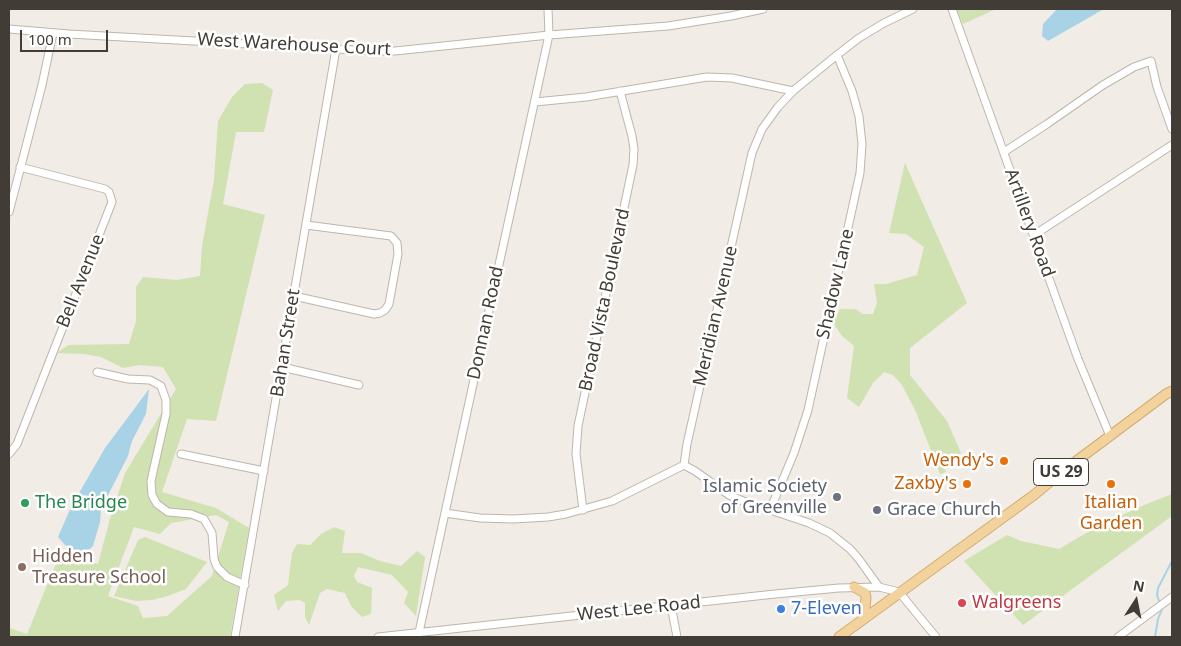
<!DOCTYPE html>
<style>
body{margin:0}
#map{position:relative;width:1181px;height:646px;overflow:hidden;background:#f1ece5;font-family:"Noto Sans",sans-serif}
canvas{display:block}
.frame{position:absolute;inset:0;border:10px solid #423c36;pointer-events:none}
.north{position:absolute;left:1111px;top:576px;width:50px;height:50px;-webkit-text-stroke:4px #fff;paint-order:stroke;rotate:11deg;font-size:14px;font-weight:700;line-height:20px;text-align:center;color:#423c36}
.north::after{content:'';display:block;margin:auto;width:18px;height:22px;background:#423c36;clip-path:polygon(50% 0,100% 100%,50% 72%,0 100%)}
.scale{position:absolute;left:20px;top:30px;width:88px;height:22px;box-sizing:border-box;border:2px solid #423c36;border-top:0;padding-left:6px;font-size:15px;line-height:18px;white-space:nowrap;color:#423c36;-webkit-text-stroke:4px #fff;paint-order:stroke}
</style>
<div id="map">
<canvas width="1181" height="646"></canvas>
<div class="frame"></div>
<div class="north">N</div>
<div class="scale">100 m</div>
</div>
<script>
const ctx = document.querySelector('canvas').getContext('2d');
ctx.lineJoin = 'round';
function fill(path, color) {
  ctx.fillStyle = color;
  ctx.fill(path, 'evenodd');
}
function shape(rows) {
  const path = new Path2D();
  for (const r of rows) {
    path.moveTo(r[0], r[1]);
    for (let i = 2; i < r.length; i += 2) path.lineTo(r[i], r[i + 1]);
  }
  return path;
}
function strokePath(path, color, width, dash) {
  ctx.strokeStyle = color;
  ctx.lineWidth = width;
  ctx.lineCap = dash ? 'butt' : 'round';
  ctx.setLineDash(dash || []);
  ctx.stroke(path);
}
function label(font, color, halo, rows, align = 'center') {
  ctx.font = font + ' "Noto Sans",sans-serif';
  ctx.lineWidth = 5;
  ctx.setLineDash([]);
  ctx.textBaseline = 'middle';
  ctx.strokeStyle = halo;
  ctx.fillStyle = color;
  for (const [text, x, y, turn = 0] of rows) {
    ctx.save();
    ctx.translate(x, y);
    ctx.rotate((+turn || 0) * Math.PI / 180);
    ctx.textAlign = isNaN(turn) ? turn : align;
    if (halo) ctx.strokeText(text, 0, 0);
    ctx.fillText(text, 0, 0);
    ctx.restore();
  }
}
const green = shape([
 [956,9,996,9,963,24],
 [262,83,273,90,264,132,236,132,223,204,265,215,216,421,187,419,162,492,216,508,249,528,230,637,9,637,9,628,27,634,59,556,98,564,110,519,125,473,176,389,163,367,140,365,123,368,101,357,84,354,57,353,68,345,129,344,136,321,136,287,143,277,177,280,200,276,202,246,214,180,218,121,232,97,245,84],
 [216,515,229,522,212,576,167,616,143,618,138,606,108,596,134,527,160,534,171,523],
 [905,163,967,303,910,348,910,375,947,421,961,453,944,466,946,472,940,474,916,412,902,385,893,375,884,372,873,383,859,407,847,398,854,346,842,336,833,323,840,309,855,309,863,314,873,314,877,303,874,284,886,284,917,275,924,247,906,234,889,233],
 [1172,494,1172,516,1023,625,964,561,1007,535,1021,541,1059,549,1093,529,1137,508],
 [334,527,345,531,342,553,361,553,380,561,401,566,417,551,425,557,416,616,404,603,408,592,392,575,358,567,354,576,357,582,372,588,371,614,362,617,351,606,345,593,327,589,320,593,309,625,305,617,305,603,300,600,286,601,278,611,274,595,288,585,292,553,297,544,310,545,321,534],
 [145,537,207,562,186,589,168,596,152,600,136,601,114,596,138,540]
]);
const water = shape([
 [1057,9,1104,9,1048,41,1042,36,1043,24],
 [149,389,146,414,132,441,128,456,101,509,100,522,93,546,87,552,76,550,65,545,58,537,71,507,105,448]
]);
const stream = shape([
 [1159,601,1157,595,1158,588,1172,561],
 [1155,637,1158,619,1162,609]
]);
const minor = shape([
 [952,9,1078,359,1110,436],
 [9,29,69,34,372,51,395,51,549,35,668,26,731,16,763,9],
 [535,102,586,97,707,77,732,78,793,91],
 [1004,152,1047,124,1103,85,1134,67,1151,61,1157,87,1172,129],
 [9,212,42,85,53,33],
 [1034,235,1172,145],
 [294,296,374,314,380,313,385,310,389,304,398,254,397,243,391,236,306,225],
 [282,367,359,385],
 [97,372,128,379,150,380,161,386,166,400,166,414,151,481,152,495,157,504,168,512,191,514,204,519,212,533,214,559,217,567,227,577,245,585],
 [9,454,17,444,112,202,109,192,105,189,20,167],
 [181,454,264,471],
 [684,465,687,444,742,198,752,153,762,129,778,107,793,91,837,55,859,38,884,23,913,9],
 [684,465,695,471,729,495,743,501,809,523,830,533,850,549,858,558,879,587],
 [583,510,576,454,578,426,633,165,634,149,632,136,620,91],
 [770,510,794,453,808,410,860,173,862,144,859,116,852,91,837,55],
 [445,513,480,518,513,519,548,517,566,514,612,501,684,465],
 [671,605,677,637],
 [235,637,336,49],
 [378,637,775,594,839,588,879,587,899,592,936,637],
 [418,637,549,35,548,9],
 [1118,637,1172,597]
]);
const major = shape([
 [854,587,865,593,866,597,864,619],
 [839,637,1034,495,1063,471,1166,394,1172,391]
]);
const markers = [
 [1004,461,5,"#e8710a"],
 [967,484,5,"#e8710a"],
 [1111,484,5,"#e8710a"],
 [837,497,5,"#6b7280"],
 [25,503,5,"#2e9e5b"],
 [877,510,5,"#6b7280"],
 [22,567,5,"#8d6e63"],
 [962,603,5,"#e0444e"],
 [781,609,5,"#3f7fe0"]
];
const shields = [
 [1061,472,55]
];
const shieldNames = [
 ["US 29",1061,472]
];
const streetNames = [
 ["West Warehouse Court",294,45,3],
 ["Artillery Road",1029,223,70],
 ["Bell Avenue",81,281,-68],
 ["Shadow Lane",836,284,-77],
 ["Broad Vista Boulevard",605,300,-78],
 ["Meridian Avenue",716,316,-77],
 ["Donnan Road",486,323,-78],
 ["Bahan Street",286,343,-81],
 ["West Lee Road",639,609,-6]
];
const foodNames = [
 ["Wendy's",994,461],
 ["Zaxby's",957,484],
 ["Italian",1111,503,"center"],
 ["Garden",1111,524,"center"]
];
const worshipNames = [
 ["Islamic Society",827,487],
 ["of Greenville",827,508],
 ["Grace Church",887,510,"left"]
];
const leisureNames = [
 ["The Bridge",35,503]
];
const educationNames = [
 ["Hidden",32,557],
 ["Treasure School",32,578]
];
const healthNames = [
 ["Walgreens",972,603]
];
const shopNames = [
 ["7-Eleven",791,609]
];
fill(green, '#d0e1b2');
fill(water, '#a8d3e7');
strokePath(stream, '#a8d3e7', 2);
strokePath(minor, '#beb6ac', 9);
strokePath(major, '#d5ad6f', 11);
strokePath(minor, '#fff', 7);
strokePath(major, '#f2d29d', 9);
for (const [x, y, r, color] of markers) {
  const dot = new Path2D();
  dot.arc(x, y, r, 0, 2 * Math.PI);
  ctx.fillStyle = color;
  ctx.fill(dot);
  strokePath(dot, '#fff', 2);
}
for (const [x, y, w] of shields) {
  const box = new Path2D();
  box.roundRect(x - w / 2, y - 13.5, w, 27, 4);
  ctx.fillStyle = '#fff';
  ctx.fill(box);
  strokePath(box, '#423c36', 1);
}
label('bold 16px', '#423c36', null, shieldNames);
label('18px', '#423c36', '#fff', streetNames);
label('18px', '#c56008', '#fff', foodNames, 'right');
label('18px', '#5b616d', '#fff', worshipNames, 'right');
label('18px', '#27864d', '#fff', leisureNames, 'left');
label('18px', '#785e54', '#fff', educationNames, 'left');
label('18px', '#be3a42', '#fff', healthNames, 'left');
label('18px', '#366cbe', '#fff', shopNames, 'left');
</script>
